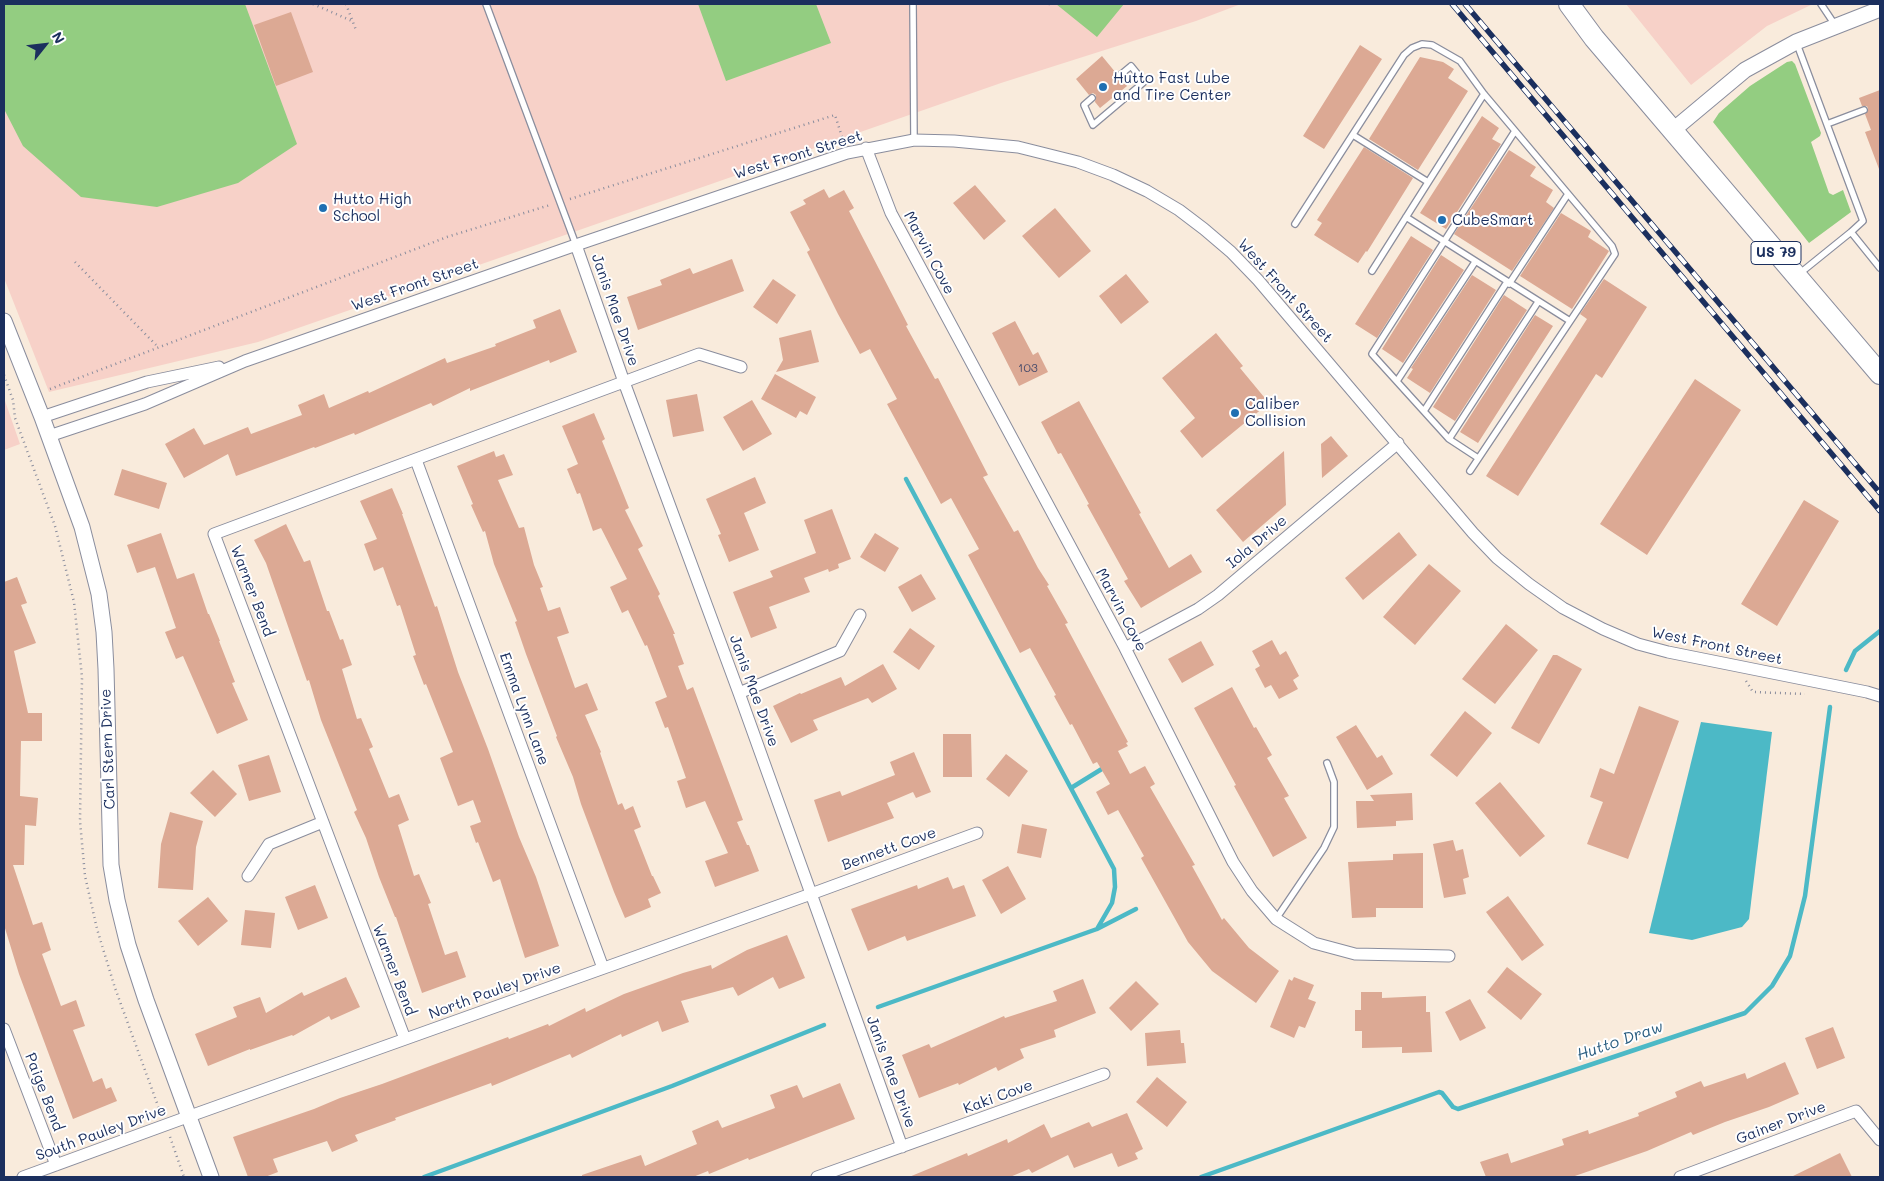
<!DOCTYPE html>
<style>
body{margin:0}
#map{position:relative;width:1884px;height:1181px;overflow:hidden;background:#f9ebdc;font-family:Mali,sans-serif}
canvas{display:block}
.frame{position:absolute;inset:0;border:5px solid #1b2f5e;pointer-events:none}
.north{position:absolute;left:20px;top:20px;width:50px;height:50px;-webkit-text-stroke:4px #fff;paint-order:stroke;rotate:61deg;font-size:14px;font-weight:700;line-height:20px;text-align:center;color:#1b2f5e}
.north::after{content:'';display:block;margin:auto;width:18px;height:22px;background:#1b2f5e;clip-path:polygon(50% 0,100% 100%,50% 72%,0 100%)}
</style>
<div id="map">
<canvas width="1884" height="1181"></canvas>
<div class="frame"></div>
<div class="north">N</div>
</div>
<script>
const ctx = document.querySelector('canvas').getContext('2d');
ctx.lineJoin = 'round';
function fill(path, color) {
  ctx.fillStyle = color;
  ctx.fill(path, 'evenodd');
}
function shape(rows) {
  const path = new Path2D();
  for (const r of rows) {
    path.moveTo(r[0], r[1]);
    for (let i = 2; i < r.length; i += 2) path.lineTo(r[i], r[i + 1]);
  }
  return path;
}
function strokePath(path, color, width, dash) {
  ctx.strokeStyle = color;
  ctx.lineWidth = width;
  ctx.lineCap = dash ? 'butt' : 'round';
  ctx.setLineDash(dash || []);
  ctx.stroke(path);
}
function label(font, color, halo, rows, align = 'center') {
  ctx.font = font + ' Mali,sans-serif';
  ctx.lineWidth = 4;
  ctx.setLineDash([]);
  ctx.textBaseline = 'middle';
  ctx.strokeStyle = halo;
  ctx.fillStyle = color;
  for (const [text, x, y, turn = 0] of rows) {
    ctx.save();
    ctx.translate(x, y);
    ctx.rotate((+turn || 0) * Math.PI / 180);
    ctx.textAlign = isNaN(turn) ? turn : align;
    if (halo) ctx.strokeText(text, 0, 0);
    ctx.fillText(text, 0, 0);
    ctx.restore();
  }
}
const built = shape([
 [4,4,1241,4,1196,21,1001,83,258,342,49,392,4,278],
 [1626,4,1813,4,1767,26,1691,85],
 [4,398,20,444,4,450]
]);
const green = shape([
 [4,4,245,4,297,144,238,183,157,207,81,197,23,146,4,109],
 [698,4,816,4,831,43,726,81],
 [1056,4,1124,4,1097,37],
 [1792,61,1795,64,1821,133,1820,136,1811,142,1829,193,1833,195,1843,190,1851,212,1809,243,1713,122,1719,113,1750,86,1787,62]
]);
const water = shape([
 [1701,722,1772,732,1749,919,1742,927,1692,940,1649,933]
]);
const stream = shape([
 [906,479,1114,869,1115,887,1112,903,1097,929],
 [1846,670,1855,651,1880,631],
 [1071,788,1105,767],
 [878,1007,1097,929,1136,909],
 [424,1177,672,1086,824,1025],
 [1201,1177,1439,1092,1442,1093,1453,1107,1458,1109,1745,1013,1772,986,1790,956,1805,896,1830,707]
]);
const building = shape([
 [291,12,313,72,276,86,254,25],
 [1360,45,1382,59,1324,149,1303,136],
 [1102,56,1116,73,1114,76,1116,79,1122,80,1127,86,1100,108,1095,102,1096,95,1093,93,1089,95,1076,79],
 [1420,57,1443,62,1454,69,1448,78,1468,91,1418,170,1369,139],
 [1880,90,1880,168,1879,169,1865,132,1871,130,1865,114,1868,109,1867,106,1862,106,1859,98],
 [1482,116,1499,128,1492,139,1501,144,1446,229,1420,213],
 [1364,147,1413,178,1367,252,1366,251,1358,263,1314,235,1322,223,1317,220],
 [1509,150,1536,167,1530,176,1553,190,1546,202,1554,208,1512,271,1454,234],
 [975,185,1006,221,984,240,953,203],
 [824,189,829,198,844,190,854,208,849,211,908,325,906,326,935,379,938,378,988,475,983,477,1014,532,1018,530,1038,568,1049,585,1047,586,1068,623,1065,624,1128,742,1126,743,1128,746,1118,751,1130,774,1145,766,1155,784,1150,787,1195,865,1192,866,1222,920,1224,918,1249,948,1279,971,1256,1003,1212,971,1188,942,1141,858,1144,856,1118,810,1108,815,1096,792,1110,784,1097,762,1093,764,1072,724,1070,725,1054,696,1056,695,1030,648,1020,653,968,555,979,549,951,498,941,504,887,404,897,399,870,349,860,354,838,314,807,252,810,250,790,212,806,204,803,200],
 [1055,208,1091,251,1059,278,1022,236],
 [1561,213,1591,231,1588,237,1609,251,1572,309,1520,276],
 [1411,236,1433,250,1377,338,1355,324],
 [1441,255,1464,270,1403,363,1382,349],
 [732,259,744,291,638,330,627,297,662,285,660,280,690,268,693,274],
 [1126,274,1149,302,1121,324,1099,296],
 [1472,275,1496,290,1430,393,1407,378,1413,369,1411,368],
 [773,279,796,295,777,324,753,307],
 [1604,279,1647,307,1602,378,1596,374,1518,496,1486,476,1587,319,1580,314],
 [1504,295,1527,310,1455,421,1433,407],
 [560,309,577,352,550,363,549,360,470,391,470,388,433,406,431,403,355,435,354,433,315,448,314,447,236,476,228,454,184,478,165,444,194,428,204,445,248,427,251,434,302,415,298,405,324,394,329,408,368,391,369,393,445,358,447,363,496,346,495,344,536,328,533,320],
 [1535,315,1553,326,1478,443,1460,432],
 [1015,321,1033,355,1038,352,1048,372,1019,386,992,333],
 [811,330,819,362,776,372,783,360,779,338],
 [1216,333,1243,366,1240,368,1269,403,1202,458,1180,431,1195,418,1162,378],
 [775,374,816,397,807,415,800,411,796,418,761,399],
 [1695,379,1741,410,1647,555,1600,524],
 [697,394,704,431,673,437,666,400],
 [752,400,772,434,743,451,723,417],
 [1079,401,1141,513,1139,514,1169,568,1191,554,1202,572,1141,608,1124,581,1128,579,1087,505,1089,504,1061,453,1058,454,1041,422],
 [594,413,605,439,602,441,629,508,625,510,643,546,638,549,660,594,658,596,675,634,673,634,684,664,678,666,687,690,693,687,743,820,737,822,747,845,749,845,759,871,715,887,705,861,728,853,705,801,686,808,677,781,686,778,668,727,665,728,655,702,667,697,647,645,645,646,628,610,622,613,610,587,627,579,601,528,593,531,580,493,577,494,567,469,578,464,562,426],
 [1331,436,1348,456,1322,478,1321,444],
 [494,451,496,457,504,454,513,475,498,480,519,528,524,527,534,565,543,587,540,588,548,611,560,607,569,633,557,637,575,688,587,683,598,710,585,715,601,752,600,753,618,805,622,803,625,810,633,806,641,827,634,830,652,876,653,876,661,893,648,899,651,907,625,918,614,892,581,804,573,777,556,737,557,736,526,654,515,622,517,621,494,564,485,531,483,532,471,505,473,504,457,466],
 [1284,451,1286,505,1243,542,1216,510],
 [122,469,167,483,159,509,114,495],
 [755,477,766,503,744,513,759,550,729,562,718,535,721,534,706,499],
 [392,488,403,514,402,514,435,607,437,606,458,672,488,749,519,837,536,877,559,946,525,958,500,879,493,882,478,842,476,843,470,826,481,822,473,800,458,806,440,758,453,752,426,684,424,685,413,656,416,655,400,605,397,606,383,567,374,571,364,544,377,539,360,501],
 [1804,500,1839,521,1777,626,1741,604],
 [832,509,851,559,838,564,839,568,829,572,828,569,804,578,810,592,769,607,777,628,751,638,733,592,773,577,770,571,816,553,804,520],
 [286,524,304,562,310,560,327,611,329,611,340,640,343,639,352,665,342,669,357,719,361,718,373,747,369,749,389,798,399,794,409,820,398,825,414,876,419,874,431,903,428,904,445,955,457,951,466,977,422,993,396,917,395,917,379,877,366,838,354,812,357,810,321,720,309,680,307,681,266,563,254,540],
 [1399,532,1417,555,1363,600,1345,578],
 [161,533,177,579,194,573,208,614,209,614,220,641,219,641,235,682,232,683,248,720,217,734,183,656,176,659,165,632,176,628,155,567,137,573,127,545],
 [875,533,899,548,885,572,860,557],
 [1429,564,1461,591,1415,645,1383,617],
 [921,574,936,599,912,612,898,587],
 [17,577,27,603,21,605,36,643,14,651,28,713,42,713,42,741,21,741,20,796,38,798,36,826,25,825,24,865,13,865,33,925,42,922,51,950,42,954,61,1006,76,1000,85,1026,73,1030,93,1082,102,1078,106,1089,111,1087,117,1101,73,1119,19,974,4,925,4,582],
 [1506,624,1538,650,1495,704,1462,679],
 [910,628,935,646,919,670,893,652],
 [1272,640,1280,655,1286,651,1299,676,1293,680,1298,689,1279,699,1271,685,1265,688,1255,669,1260,666,1252,651],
 [1201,641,1214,665,1182,683,1168,659],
 [1553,655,1557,655,1582,669,1539,744,1511,728],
 [883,664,897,689,872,703,868,698,813,720,818,730,791,743,773,706,800,693,801,694,841,677,845,686],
 [1232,687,1254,728,1256,727,1272,755,1267,758,1289,796,1284,798,1307,838,1273,857,1234,786,1236,785,1194,708],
 [1639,706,1679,721,1628,859,1587,844,1603,802,1590,797,1600,768,1614,774],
 [1465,711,1492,733,1457,777,1430,755],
 [1356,725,1377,758,1382,755,1393,774,1367,790,1336,737],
 [943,734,971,734,972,777,943,777],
 [914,752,931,792,916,798,913,792,887,803,894,818,828,842,814,800,840,791,842,796,895,775,890,762],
 [1006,754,1028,771,1009,797,986,779],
 [269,755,281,792,249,801,238,765],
 [213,770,237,794,215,817,190,793],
 [1500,782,1545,836,1520,857,1475,803],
 [1412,793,1413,820,1396,821,1396,826,1357,828,1356,801,1374,801,1370,795],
 [170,812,203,821,196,847,193,890,158,888,161,844],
 [1022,824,1047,829,1041,858,1017,853],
 [1453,840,1456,851,1463,849,1469,877,1463,879,1466,894,1444,898,1433,844],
 [1423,853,1423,908,1376,908,1376,917,1352,918,1348,862,1393,860,1393,854],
 [1008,866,1026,899,1001,914,982,880],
 [948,877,953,889,964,885,976,916,907,941,905,936,868,951,851,909,917,885,918,889],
 [315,885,328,918,298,930,285,897],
 [1508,896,1544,945,1522,961,1486,912],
 [208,897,228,921,198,946,178,921],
 [245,910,275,913,271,948,241,945],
 [787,935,805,978,779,989,773,977,738,996,733,987,681,1001,689,1022,662,1032,658,1021,622,1037,621,1034,572,1058,570,1054,492,1086,491,1083,395,1118,396,1120,355,1135,358,1141,332,1152,327,1141,273,1159,278,1172,265,1177,248,1177,233,1137,314,1109,340,1098,382,1084,508,1037,509,1039,548,1024,549,1026,585,1008,586,1012,624,994,683,973,711,965,712,969,747,950],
 [1507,967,1542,994,1521,1020,1487,992],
 [346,977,360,1007,331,1020,329,1016,293,1036,292,1035,250,1050,250,1049,208,1066,195,1034,237,1017,233,1007,260,997,266,1013,302,992,304,996],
 [1294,977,1314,985,1308,999,1316,1002,1305,1028,1299,1026,1294,1038,1270,1027,1289,979,1292,981],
 [1083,979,1096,1013,1054,1030,1056,1037,1020,1049,1024,1058,998,1071,996,1067,959,1085,958,1083,919,1098,902,1055,929,1044,931,1048,1004,1016,1005,1018,1057,1001,1053,991],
 [1136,981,1159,1004,1131,1031,1109,1008],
 [1361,992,1382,992,1382,998,1426,996,1426,1012,1430,1012,1432,1052,1402,1053,1402,1047,1362,1048,1362,1031,1355,1031,1355,1010,1361,1010],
 [1470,999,1486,1028,1460,1041,1445,1012],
 [1833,1027,1845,1058,1817,1069,1805,1038],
 [1180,1030,1181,1043,1184,1043,1186,1063,1147,1066,1145,1033],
 [1785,1062,1799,1094,1769,1107,1725,1122,1693,1135,1691,1132,1647,1151,1572,1177,1486,1177,1480,1162,1508,1153,1511,1163,1564,1145,1562,1139,1588,1130,1589,1134,1639,1116,1638,1113,1677,1097,1675,1092,1701,1081,1704,1087,1745,1073,1747,1079],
 [1157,1077,1187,1102,1167,1127,1136,1102],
 [840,1083,855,1119,749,1160,748,1158,709,1174,708,1171,693,1177,582,1177,582,1175,641,1155,645,1166,697,1144,692,1131,718,1120,722,1128,775,1108,770,1095,797,1085,803,1098],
 [1127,1113,1143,1149,1135,1153,1138,1159,1118,1167,1112,1153,1074,1168,1068,1155,1032,1173,1029,1169,1010,1177,909,1177,967,1153,968,1156,1007,1139,1008,1143,1044,1124,1051,1138,1089,1122,1092,1127],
 [1840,1153,1852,1177,1791,1177]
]);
const path = shape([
 [313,4,352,21],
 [346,4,356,30],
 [1049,4,1051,5],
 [570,199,835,115,843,140],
 [75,262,158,347],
 [4,375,13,400,15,418,55,526,74,602,82,677,80,821,85,876,97,929,115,988,161,1114],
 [50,389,447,237,550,205],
 [1746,681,1753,692,1805,694],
 [170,1137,184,1177]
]);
const service = shape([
 [486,4,576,245],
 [913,4,914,140],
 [1821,4,1835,25],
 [1797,44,1863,221,1851,232],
 [1092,98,1084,105,1093,125,1144,82,1131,66,1119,76],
 [1827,124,1864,110],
 [1353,135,1428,182],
 [1406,217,1570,321],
 [1295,224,1404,55,1412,48,1422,44,1432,45,1460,61,1484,94,1612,246,1615,254,1470,471],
 [1372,271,1484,94],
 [1799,274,1851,232,1880,268],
 [1509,284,1568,194],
 [1397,381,1475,262],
 [1424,411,1507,282],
 [1449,439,1538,302],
 [1478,458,1449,439,1372,354,1515,131],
 [1276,919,1324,848,1334,827,1334,782,1327,763]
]);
const minor = shape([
 [866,148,891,213,1125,648,1233,862,1252,891,1276,919,1314,943,1355,954,1449,956],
 [576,245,624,382,739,693,902,1147],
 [42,417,147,382,219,367],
 [49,436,145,404,245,361,576,245,847,153,914,140,954,141,1018,147,1078,162,1113,175,1147,191,1179,210,1204,229,1231,252,1258,280,1473,533,1497,558,1529,584,1563,608,1603,629,1638,644,1668,652,1867,692,1880,696],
 [416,460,603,968],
 [1125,648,1198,609,1218,595,1398,443],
 [739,693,840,651,860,615],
 [248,876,269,844,323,822],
 [4,1029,56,1165],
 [405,1039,214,534,699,354,741,367],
 [23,1177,190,1116,811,894,977,833],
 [817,1177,1104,1074],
 [1680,1177,1856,1111,1880,1140]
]);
const tertiary = shape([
 [1672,131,1745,70,1796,42,1880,9],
 [4,321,42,417,82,527,99,594,104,632,106,669,111,865,117,900,128,945,146,1000,211,1177]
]);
const trunk = shape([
 [1569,4,1594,38,1880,374]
]);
const rail = shape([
 [1452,4,1880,511],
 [1465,4,1880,493]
]);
const markers = [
 [1103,87,5,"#1f6fb2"],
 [323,208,5,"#1f6fb2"],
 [1442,220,5,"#1f6fb2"],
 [1235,413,5,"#1f6fb2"]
];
const numberNames = [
 ["103",1028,368]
];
const shields = [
 [1776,253,50]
];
const shieldNames = [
 ["US 79",1776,253]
];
const poiNames = [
 ["Hutto Fast Lube",1113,78],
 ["and Tire Center",1113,95],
 ["Hutto High",333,199],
 ["School",333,216],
 ["CubeSmart",1452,220],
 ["Caliber",1245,404],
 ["Collision",1245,421]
];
const streetNames = [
 ["West Front Street",798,155,-17],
 ["Marvin Cove",929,253,62],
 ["West Front Street",415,285,-19],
 ["West Front Street",1285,291,48],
 ["Janis Mae Drive",615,310,71],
 ["Iola Drive",1257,542,-40],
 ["Warner Bend",252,591,69],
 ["Marvin Cove",1121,610,62],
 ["West Front Street",1717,646,12],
 ["Janis Mae Drive",754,691,70],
 ["Emma Lynn Lane",524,709,70],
 ["Carl Stern Drive",108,749,-92],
 ["Bennett Cove",889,849,-20],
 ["Warner Bend",394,970,69],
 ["North Pauley Drive",495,991,-20],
 ["Janis Mae Drive",891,1072,70],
 ["Paige Bend",44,1092,69],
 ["Kaki Cove",998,1097,-20],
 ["Gainer Drive",1781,1123,-21],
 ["South Pauley Drive",101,1133,-20]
];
const waterNames = [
 ["Hutto Draw",1620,1041,-19]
];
fill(built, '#f7d1c8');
fill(green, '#93cd81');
fill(water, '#4cb9c6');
strokePath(stream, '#4cb9c6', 4.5);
fill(building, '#dca994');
strokePath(service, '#8a8d9d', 8);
strokePath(minor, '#8a8d9d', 13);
strokePath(tertiary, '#8a8d9d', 17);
strokePath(trunk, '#8a8d9d', 22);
strokePath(path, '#8a8d9d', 2.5, [1, 4]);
strokePath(service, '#fff', 5.5);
strokePath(minor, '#fff', 11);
strokePath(tertiary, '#fff', 15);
strokePath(trunk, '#fff', 20);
strokePath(rail, '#1b2f5e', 5.5);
strokePath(rail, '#fff', 4, [11]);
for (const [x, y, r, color] of markers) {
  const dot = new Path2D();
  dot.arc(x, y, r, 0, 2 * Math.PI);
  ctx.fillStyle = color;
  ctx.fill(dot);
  strokePath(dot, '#fff', 2);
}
label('12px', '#4b4e6c', null, numberNames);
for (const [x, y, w] of shields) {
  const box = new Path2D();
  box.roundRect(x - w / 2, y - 11.5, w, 23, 4);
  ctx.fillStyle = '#fff';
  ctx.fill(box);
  strokePath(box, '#1b2f5e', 1);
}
label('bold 14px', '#1b2f5e', null, shieldNames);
label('15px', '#1b2f5e', '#fff', poiNames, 'left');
label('15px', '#1b2f5e', '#fff', streetNames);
label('italic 16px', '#2c5f82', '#fff', waterNames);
</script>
